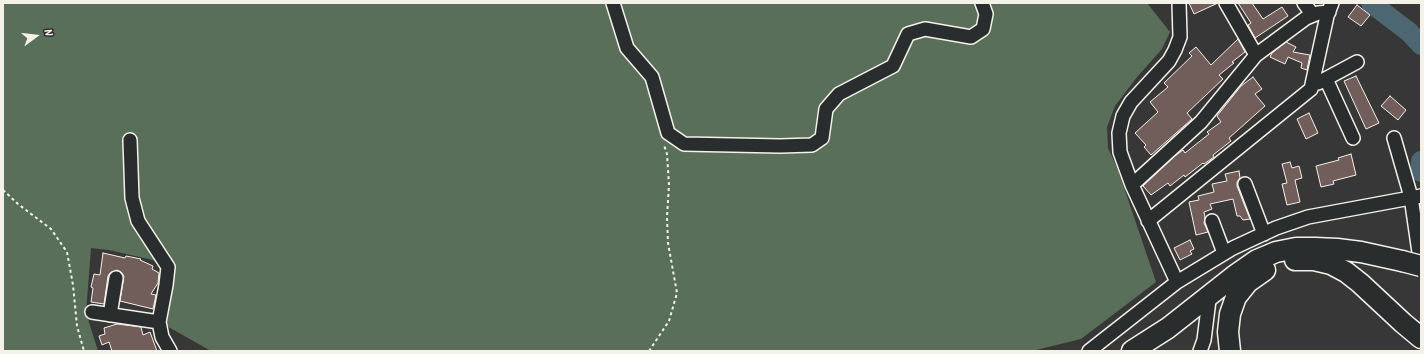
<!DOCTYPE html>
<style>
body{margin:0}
#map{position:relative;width:1424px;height:354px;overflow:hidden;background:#383737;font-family:Kalam,sans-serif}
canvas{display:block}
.frame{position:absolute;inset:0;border:4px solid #f4f1e8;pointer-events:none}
.north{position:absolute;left:16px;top:16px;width:40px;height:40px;-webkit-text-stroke:3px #2a2d2e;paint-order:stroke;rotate:75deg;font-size:11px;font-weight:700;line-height:16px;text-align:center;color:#f4f1e8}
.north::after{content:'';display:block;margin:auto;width:14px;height:18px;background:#f4f1e8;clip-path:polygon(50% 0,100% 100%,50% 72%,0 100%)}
</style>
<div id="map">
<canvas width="1424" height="354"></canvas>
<div class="frame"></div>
<div class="north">N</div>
</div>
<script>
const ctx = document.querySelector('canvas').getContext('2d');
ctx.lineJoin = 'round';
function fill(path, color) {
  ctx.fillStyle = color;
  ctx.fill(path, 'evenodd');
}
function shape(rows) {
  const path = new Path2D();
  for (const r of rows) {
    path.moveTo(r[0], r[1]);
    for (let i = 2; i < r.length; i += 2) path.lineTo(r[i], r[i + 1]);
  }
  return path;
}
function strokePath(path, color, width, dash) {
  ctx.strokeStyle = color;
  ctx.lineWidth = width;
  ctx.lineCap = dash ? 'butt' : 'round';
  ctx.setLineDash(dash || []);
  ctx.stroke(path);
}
const green = shape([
 [3,3,1147,3,1170,32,1162,49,1137,77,1115,106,1107,127,1108,148,1118,170,1156,282,1081,339,1032,351,211,351,165,325,170,264,109,250,91,248,86,313,98,351,3,351]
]);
const river = shape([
 [1371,3,1409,32,1421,45],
 [1421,161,1421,172]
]);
const building = shape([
 [1189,3,1218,3,1194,14,1189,3],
 [1238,3,1252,3,1263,19,1282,7,1288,16,1255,38,1248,25,1251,23,1238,3],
 [1357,5,1370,15,1361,26,1348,17,1357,5],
 [1238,39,1245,52,1232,62,1234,63,1219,75,1223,79,1187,113,1192,119,1151,155,1144,147,1146,145,1135,133,1158,112,1150,102,1168,87,1164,83,1192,56,1189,53,1196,47,1211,65,1238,39],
 [1286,42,1296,47,1293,52,1310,55,1307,70,1301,68,1302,63,1288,57,1285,64,1270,57,1272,53,1286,42],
 [1356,76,1379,123,1366,129,1344,81,1356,76],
 [1253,77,1262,89,1255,94,1265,106,1229,138,1231,141,1213,155,1214,157,1204,164,1203,163,1185,177,1184,175,1170,186,1168,183,1151,195,1143,186,1176,155,1183,150,1185,153,1209,134,1207,132,1221,122,1217,116,1241,86,1253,77],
 [1390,96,1406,110,1398,120,1381,106,1390,96],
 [1309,113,1318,133,1306,139,1297,119,1309,113],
 [1351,154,1356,175,1333,181,1334,184,1321,187,1316,166,1339,160,1338,158,1351,154],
 [1290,162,1292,168,1299,166,1302,178,1295,180,1300,202,1287,205,1282,184,1287,183,1282,164,1290,162],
 [1239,171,1240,178,1237,182,1237,186,1250,219,1243,220,1240,216,1237,216,1233,199,1210,204,1212,209,1204,212,1205,217,1204,223,1208,232,1196,235,1189,202,1199,200,1198,196,1214,192,1212,184,1227,181,1225,174,1239,171],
 [1190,240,1194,249,1190,251,1192,254,1180,260,1174,248,1190,240],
 [103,253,125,258,126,256,141,259,140,260,153,266,152,269,159,273,158,283,151,294,156,295,153,309,120,301,124,276,121,272,117,270,110,273,108,276,104,304,91,302,93,288,91,287,94,274,100,275,103,253],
 [117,324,141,327,143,335,150,332,157,351,112,351,109,342,102,345,99,336,105,334,104,328,117,324]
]);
const path = shape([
 [3,190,18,204,51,229,67,252,73,285,77,326,84,351],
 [649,351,669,321,677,293,668,243,667,217,669,185,667,154,664,145]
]);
const minor = shape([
 [613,3,627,48,652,77,668,133,684,144,780,146,812,145,822,138,826,109,839,94,893,66,908,34,925,29,971,37,983,29,986,14,982,3],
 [1226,3,1256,55],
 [1304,3,1313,15],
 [1326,79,1353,138],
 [1318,83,1357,62],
 [1394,138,1411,197,1421,266],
 [130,140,132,198,138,221,168,267,166,285,159,322,162,337,170,351],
 [1245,184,1264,234],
 [1132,185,1201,122,1256,55,1306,18,1318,13,1329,12],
 [1148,221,1311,89,1327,16,1332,3],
 [1212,221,1224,253],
 [1177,282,1132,185,1120,152,1119,133,1123,116,1131,102,1169,61,1175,50,1180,37,1179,3],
 [92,312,159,322],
 [110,315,116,278],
 [1089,351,1177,282,1233,248,1276,228,1308,217,1421,196],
 [1200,351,1204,340,1209,300,1212,295]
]);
const highway = shape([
 [1295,260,1314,260,1331,264,1346,272,1360,283,1403,323,1421,338],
 [1132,351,1168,328,1234,276,1257,260,1276,252,1296,248,1315,248,1337,249,1361,252,1402,261],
 [1230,351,1228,332,1230,314,1236,297,1248,282,1265,270]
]);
const highwayBridge = shape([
 [1402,261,1421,266]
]);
fill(green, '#5a6f5a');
strokePath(river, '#4d6772', 20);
fill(building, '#715e5a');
strokePath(building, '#f4f1e8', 1);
strokePath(minor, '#f4f1e8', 16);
strokePath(highway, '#f4f1e8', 23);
strokePath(path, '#f4f1e8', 2, [3, 3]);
strokePath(minor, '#2a2d2e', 13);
strokePath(highway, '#2a2d2e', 20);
strokePath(highwayBridge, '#f4f1e8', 23, []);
strokePath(highwayBridge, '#2a2d2e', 20);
</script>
